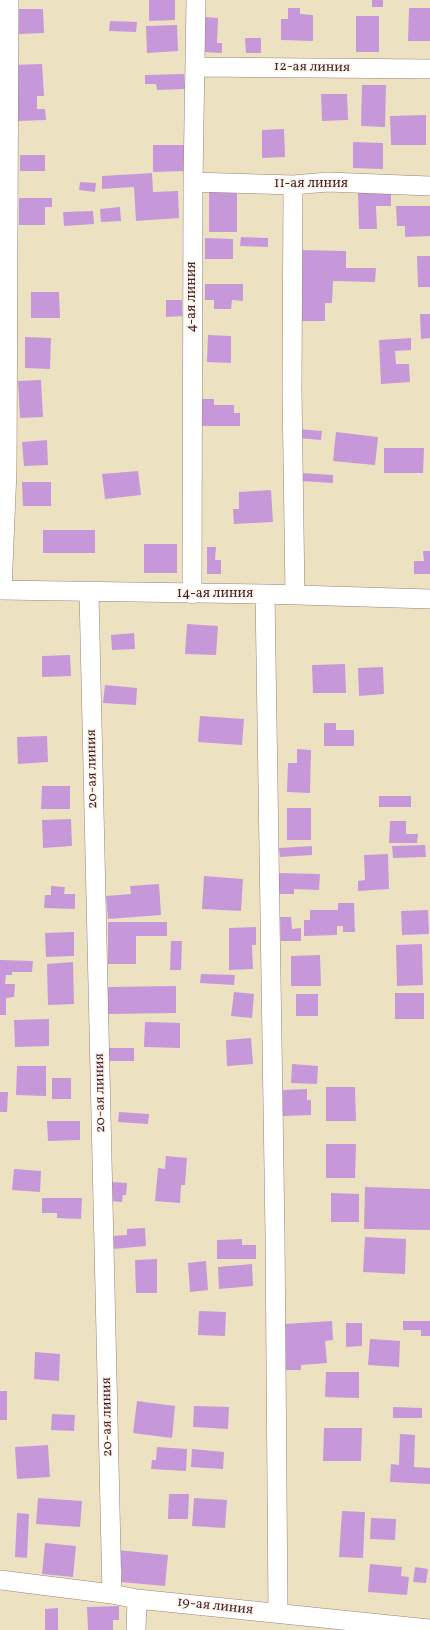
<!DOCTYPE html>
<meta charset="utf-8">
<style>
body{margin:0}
canvas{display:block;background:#ece2c2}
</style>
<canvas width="430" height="1630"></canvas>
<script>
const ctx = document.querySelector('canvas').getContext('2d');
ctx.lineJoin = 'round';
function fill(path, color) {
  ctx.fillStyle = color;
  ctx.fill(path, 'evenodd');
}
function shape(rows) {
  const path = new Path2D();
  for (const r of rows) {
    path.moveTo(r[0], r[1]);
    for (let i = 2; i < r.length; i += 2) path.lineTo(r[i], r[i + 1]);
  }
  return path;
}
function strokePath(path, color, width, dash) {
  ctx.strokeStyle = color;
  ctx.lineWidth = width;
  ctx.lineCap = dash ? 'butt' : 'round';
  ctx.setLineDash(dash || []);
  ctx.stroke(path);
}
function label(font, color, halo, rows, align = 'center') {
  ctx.font = font + ' Vollkorn,serif';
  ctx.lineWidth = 4;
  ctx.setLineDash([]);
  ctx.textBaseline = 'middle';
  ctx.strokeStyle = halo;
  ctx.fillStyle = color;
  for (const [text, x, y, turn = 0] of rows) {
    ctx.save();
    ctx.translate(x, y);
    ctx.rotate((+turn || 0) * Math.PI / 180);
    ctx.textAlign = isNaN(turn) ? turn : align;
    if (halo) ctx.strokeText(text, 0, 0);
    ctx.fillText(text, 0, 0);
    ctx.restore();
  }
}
const building = shape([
 [149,0,175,0,175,20,149,21],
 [372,0,383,0,383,7,372,7],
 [288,8,300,8,300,14,313,15,313,41,281,40,281,19,288,19],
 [409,8,430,8,430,41,408,41],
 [19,9,43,9,44,33,19,34],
 [356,16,379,16,379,52,356,52],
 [205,17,218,18,217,43,222,43,222,53,203,52],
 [110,21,137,22,136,32,109,31],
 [177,25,178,51,147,53,146,26],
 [245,38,261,38,261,53,246,53],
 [42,64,44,96,37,96,37,109,45,109,46,120,17,121,14,65],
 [184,74,185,89,157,90,156,84,145,84,145,75],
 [362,85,386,85,385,127,361,126],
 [321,94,347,94,348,120,322,121],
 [426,115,426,145,391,145,390,116],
 [284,129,285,157,262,158,262,130],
 [353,142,383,143,383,169,353,168],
 [153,145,184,145,184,171,153,172],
 [20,155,45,155,45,171,20,171],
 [152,173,153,192,178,191,179,218,136,221,134,187,102,189,102,176],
 [80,182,96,183,95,192,79,190],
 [209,187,237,187,237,232,209,232],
 [391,191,391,206,376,206,377,229,359,229,358,192],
 [19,198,52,198,52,207,45,207,45,225,19,225],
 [396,206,430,206,430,236,405,237,405,226,397,226],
 [120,207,121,221,101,222,100,209],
 [93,211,94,224,64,226,63,212],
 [241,237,268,238,268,247,240,246],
 [205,238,233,239,233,259,205,259],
 [299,250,346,251,346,268,376,268,375,282,333,281,332,303,325,303,325,321,298,321],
 [417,256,430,256,430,287,418,287],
 [205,284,243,284,243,301,232,300,231,309,214,309,214,300,205,300],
 [31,292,59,292,60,318,31,318],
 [166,300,182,300,182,316,166,317],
 [420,314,430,314,430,338,421,339],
 [208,335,231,336,231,363,207,362],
 [25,337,51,338,50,369,25,368],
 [411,338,411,350,395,351,396,364,409,364,410,382,381,384,379,340],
 [41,380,43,417,20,418,18,381],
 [201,399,214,399,214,405,234,405,234,413,240,413,240,426,201,426],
 [298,429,322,431,321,440,297,438],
 [336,432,378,437,375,465,333,461],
 [47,440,48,465,24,466,22,442],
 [384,448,424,448,423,473,384,473],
 [138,471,141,495,105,499,102,474],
 [302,473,333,475,333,483,301,481],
 [22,482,51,482,51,506,23,506],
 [271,490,273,522,234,524,233,509,239,509,239,492],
 [43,530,95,530,95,553,43,553],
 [144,544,177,544,177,573,144,573],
 [207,547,216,547,215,560,221,560,221,574,207,574],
 [423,551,430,551,430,574,414,574,414,561,424,561],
 [187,624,218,626,216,655,185,654],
 [134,633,135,649,112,650,111,635],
 [70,655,71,676,42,677,42,656],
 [345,664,346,693,313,693,312,665],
 [383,667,384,694,359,696,358,668],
 [105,685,137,688,136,705,103,703],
 [200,716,244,719,242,745,198,742],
 [324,723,336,723,336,730,354,730,354,746,324,746],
 [47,736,48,762,18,764,17,737],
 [297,749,311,750,310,793,287,792,288,763,297,763],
 [42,786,70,786,70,809,41,809],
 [379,796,411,796,411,807,379,807],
 [287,808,311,808,311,840,287,840],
 [71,819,72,846,43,848,42,820],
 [390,821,406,821,406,834,418,834,417,843,389,843],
 [425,845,426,857,393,858,392,846],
 [312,846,312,855,280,857,279,848],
 [388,854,389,889,358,891,358,881,365,880,364,855],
 [279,873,320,874,319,890,294,889,294,894,279,894],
 [204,876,243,879,241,911,202,909],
 [159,884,161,915,108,919,106,896,131,894,130,886],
 [51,886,65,887,64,894,75,894,75,909,44,908,45,895,51,895],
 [338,903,354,903,355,932,343,932,343,926,337,926,337,935,304,936,304,920,310,920,310,910,338,910],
 [428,910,429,934,402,935,401,911],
 [280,917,291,917,292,929,301,928,301,941,281,941],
 [108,922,167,922,167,936,136,936,136,964,108,964],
 [256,927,256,945,252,945,253,969,229,970,229,928],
 [74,932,74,956,46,957,45,933],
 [171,941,182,941,181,970,170,970],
 [422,944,423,985,397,986,396,945],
 [320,955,321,986,291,986,291,956],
 [0,960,33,961,32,972,12,972,12,975,6,975,5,984,15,984,14,997,6,998,6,1015,0,1015],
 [73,962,74,1004,48,1005,47,964],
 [201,974,235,975,234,985,200,983],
 [176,986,176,1013,108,1014,107,987],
 [234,992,254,994,252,1018,231,1016],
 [395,993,424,993,424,1019,395,1019],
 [296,994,318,994,318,1016,296,1016],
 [49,1019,49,1046,15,1047,14,1020],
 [145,1022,180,1023,180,1048,144,1047],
 [251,1038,253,1064,227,1066,226,1040],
 [108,1048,134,1048,134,1061,109,1061],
 [292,1064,318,1066,317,1084,291,1083],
 [17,1066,46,1066,46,1096,16,1095],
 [52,1078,71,1078,71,1099,52,1099],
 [326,1087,355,1087,356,1121,326,1121],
 [307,1089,307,1100,311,1100,311,1115,283,1116,283,1090],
 [0,1092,8,1092,7,1112,0,1112],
 [119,1112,149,1114,148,1124,118,1122],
 [47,1121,80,1121,80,1140,48,1141],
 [326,1144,356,1144,355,1178,326,1178],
 [166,1156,187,1158,185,1185,181,1185,180,1203,155,1201,158,1168,165,1169],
 [14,1169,41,1171,40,1192,12,1190],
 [111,1182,127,1183,126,1195,123,1195,122,1202,110,1201],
 [365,1187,430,1189,430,1230,364,1229],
 [331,1193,359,1194,359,1222,331,1222],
 [42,1198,82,1198,81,1219,57,1218,57,1213,42,1213],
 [145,1228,146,1246,113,1249,112,1236,127,1235,127,1229],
 [365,1237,406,1239,405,1274,363,1272],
 [242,1239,242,1245,256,1245,256,1259,217,1259,217,1240],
 [157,1259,157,1293,136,1293,135,1260],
 [206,1261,208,1290,190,1292,188,1263],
 [252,1264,253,1286,219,1289,218,1267],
 [199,1311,226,1312,225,1336,198,1335],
 [332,1321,333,1340,325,1341,327,1363,301,1365,301,1370,286,1370,284,1324],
 [403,1321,430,1321,430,1336,421,1336,421,1330,403,1330],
 [346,1323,362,1323,362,1346,346,1347],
 [370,1339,400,1341,399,1367,368,1365],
 [35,1352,60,1354,59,1381,34,1379],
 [326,1372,359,1372,359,1398,325,1397],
 [0,1391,7,1391,7,1420,0,1420],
 [137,1401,175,1406,172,1438,133,1433],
 [194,1406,229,1407,228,1429,193,1427],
 [393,1407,422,1408,422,1418,393,1418],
 [52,1414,75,1415,74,1431,51,1430],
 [324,1428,362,1428,361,1461,323,1461],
 [400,1434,415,1435,414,1467,430,1468,430,1484,390,1482,391,1464,399,1465],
 [48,1445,50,1477,17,1479,15,1447],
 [157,1447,187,1449,186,1471,151,1469,152,1460,156,1460],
 [192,1449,224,1452,223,1469,191,1467],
 [169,1494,189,1494,188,1519,168,1519],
 [38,1498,82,1501,80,1527,36,1524],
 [194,1498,227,1500,225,1528,192,1526],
 [342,1511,365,1512,363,1558,339,1557],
 [17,1513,29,1514,27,1558,15,1557],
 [371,1518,396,1519,395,1540,370,1539],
 [45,1543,76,1546,73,1577,42,1574],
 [117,1550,168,1555,165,1586,121,1582,122,1569,116,1568],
 [370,1564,402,1567,401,1576,409,1577,407,1595,368,1592],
 [415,1567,428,1569,426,1583,413,1582],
 [119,1606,119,1620,113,1620,113,1630,88,1630,87,1607],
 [58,1608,58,1630,45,1630,45,1609]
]);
const minor = shape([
 [195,67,430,69],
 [193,182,293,185,328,182,430,186],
 [293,185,292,390,295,595],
 [0,590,265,594,430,599],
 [2,590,7,470,9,0],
 [89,593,112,1594],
 [192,594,193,182,196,0],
 [265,594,275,1234,278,1613],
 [0,1580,112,1594,137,1599,430,1629],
 [136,1630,137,1599]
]);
const streetNames = [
 ["12-ая линия",312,68,1],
 ["11-ая линия",311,184],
 ["4-ая линия",192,297,-90],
 ["14-ая линия",215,594],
 ["20-ая линия",93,769,-91],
 ["20-ая линия",101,1093,-91],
 ["20-ая линия",108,1417,-91],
 ["19-ая линия",215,1607,6]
];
fill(building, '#c698da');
strokePath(minor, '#9b8076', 20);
strokePath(minor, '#fff', 19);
label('14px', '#4a1f2b', '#fbf7ec', streetNames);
</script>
